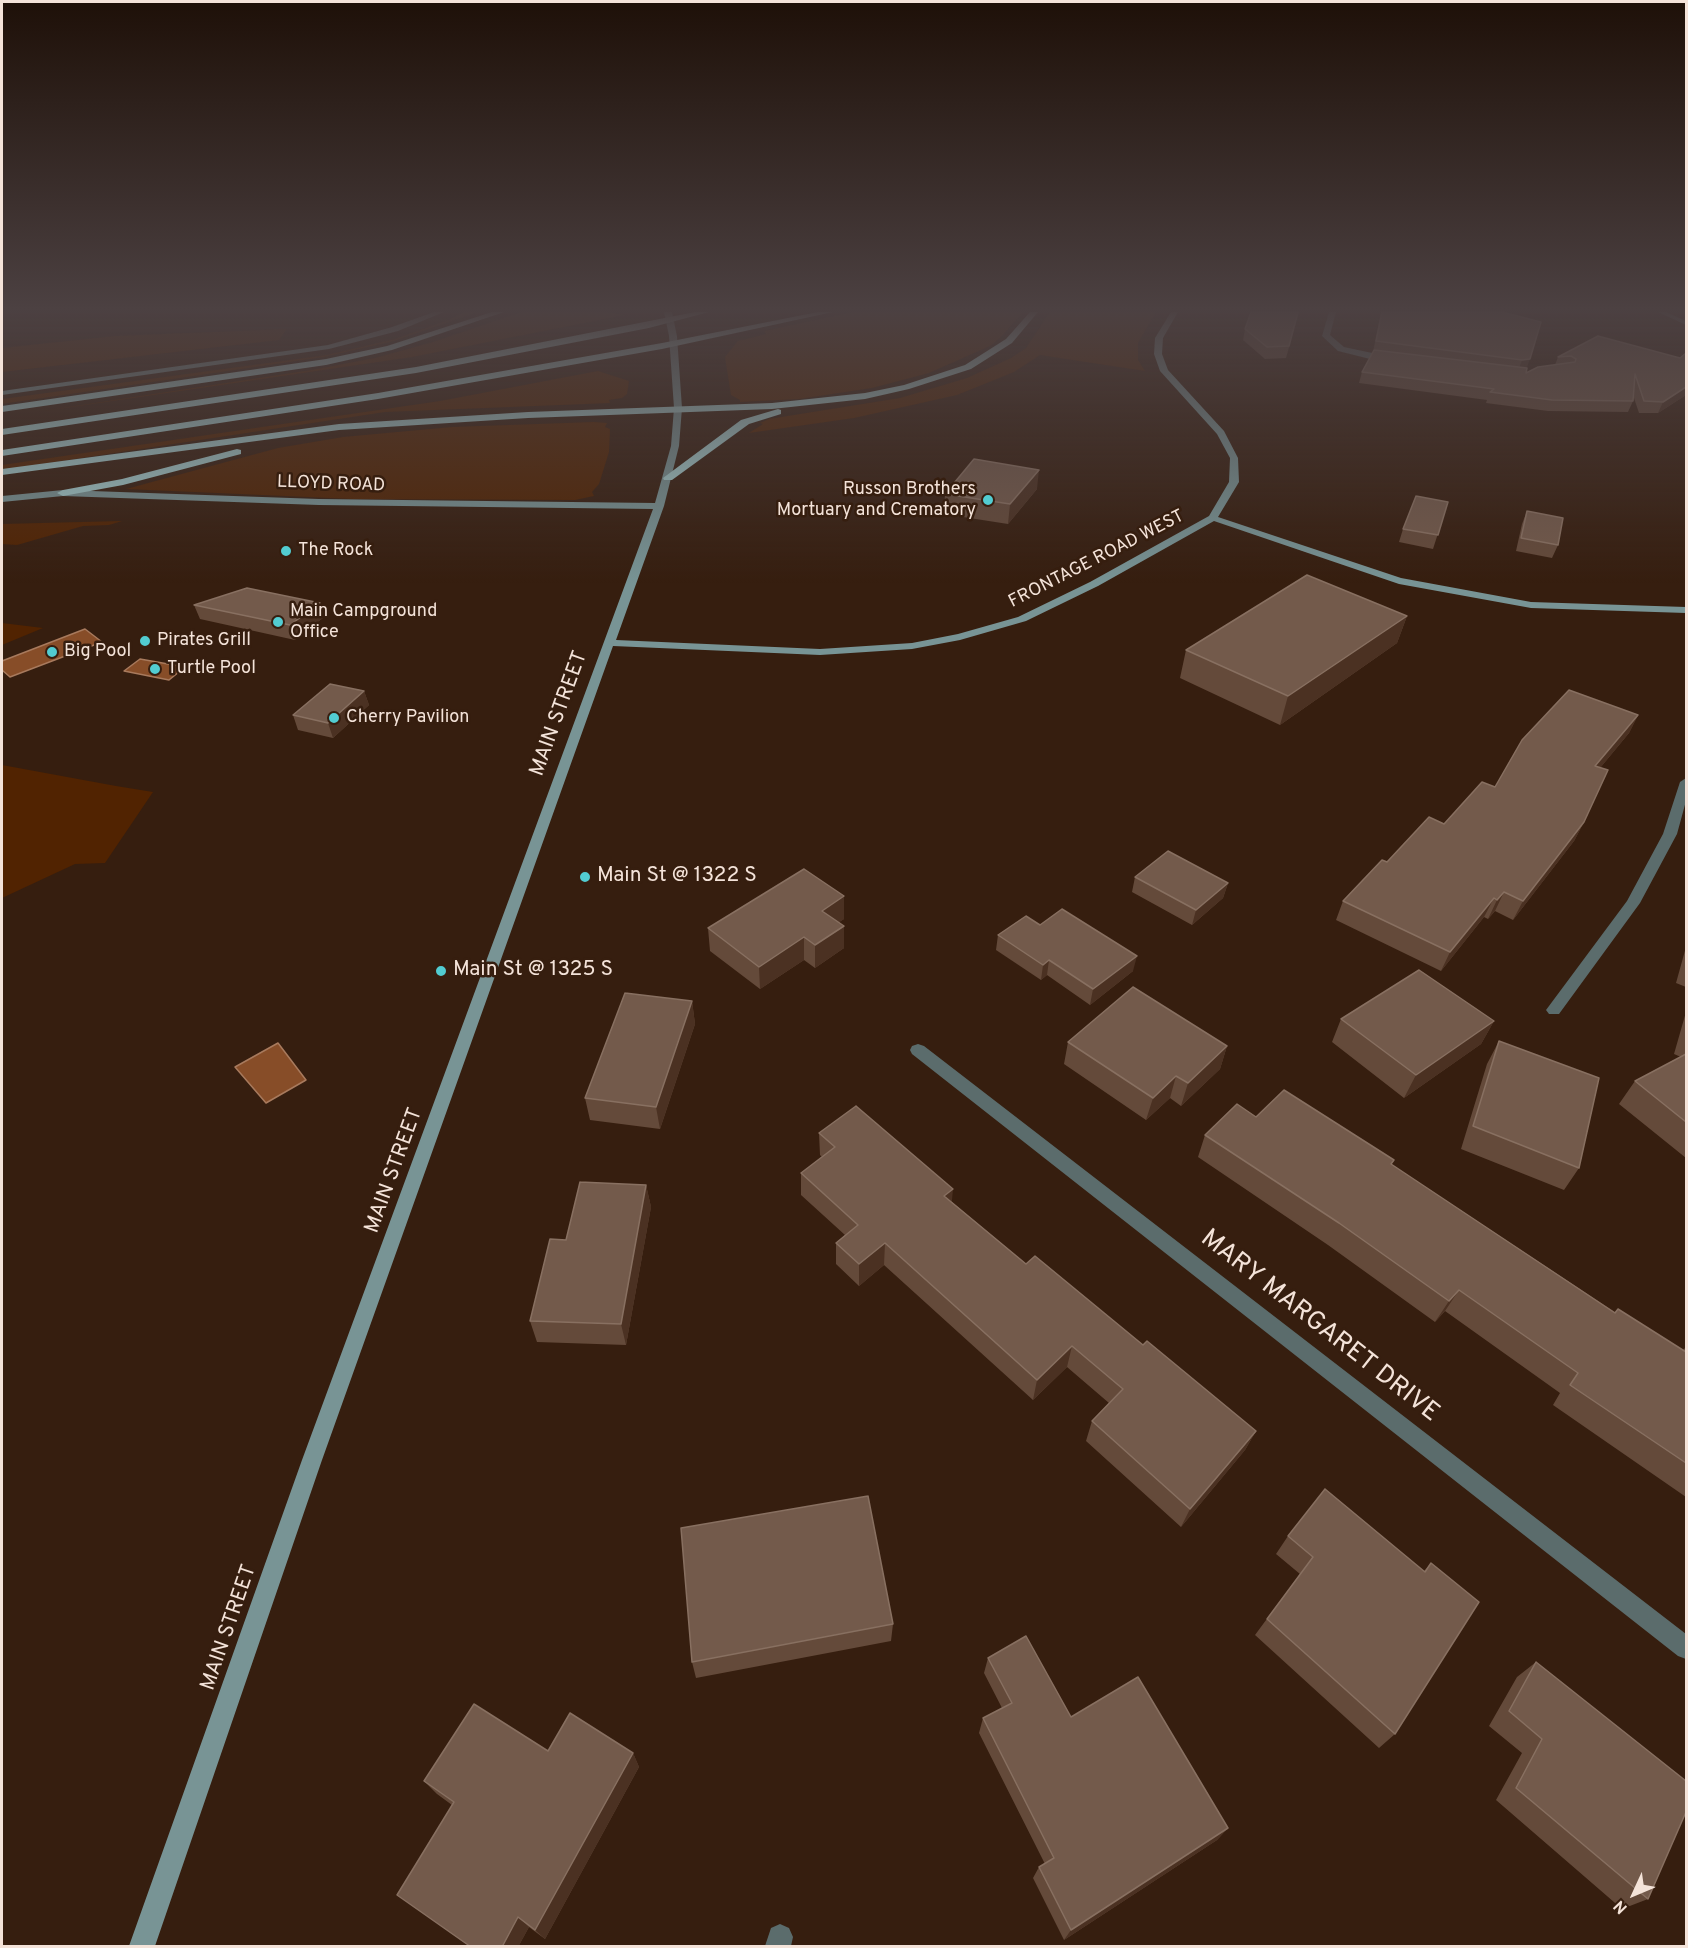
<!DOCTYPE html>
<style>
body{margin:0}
#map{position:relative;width:1688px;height:1948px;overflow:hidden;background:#361e0f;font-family:Overpass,sans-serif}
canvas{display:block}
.frame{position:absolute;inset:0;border:3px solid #f4e3d9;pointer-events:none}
.north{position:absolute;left:1604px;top:1864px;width:60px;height:60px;-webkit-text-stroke:4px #361e0f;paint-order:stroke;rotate:226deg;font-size:16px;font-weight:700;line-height:24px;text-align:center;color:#f4e3d9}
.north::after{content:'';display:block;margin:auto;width:21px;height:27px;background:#f4e3d9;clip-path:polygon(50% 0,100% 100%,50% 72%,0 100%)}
</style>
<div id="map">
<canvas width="1688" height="1948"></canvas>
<div class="frame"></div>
<div class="north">N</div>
</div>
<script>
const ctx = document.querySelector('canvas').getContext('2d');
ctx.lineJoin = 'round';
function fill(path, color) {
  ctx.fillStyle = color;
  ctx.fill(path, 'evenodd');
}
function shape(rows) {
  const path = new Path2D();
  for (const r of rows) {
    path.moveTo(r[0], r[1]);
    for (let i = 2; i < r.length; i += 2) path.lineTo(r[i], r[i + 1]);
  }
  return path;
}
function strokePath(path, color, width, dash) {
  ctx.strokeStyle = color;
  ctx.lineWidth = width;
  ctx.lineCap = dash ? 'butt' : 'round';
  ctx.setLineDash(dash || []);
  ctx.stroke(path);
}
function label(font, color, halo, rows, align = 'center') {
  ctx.font = font + ' Overpass,sans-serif';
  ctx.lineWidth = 5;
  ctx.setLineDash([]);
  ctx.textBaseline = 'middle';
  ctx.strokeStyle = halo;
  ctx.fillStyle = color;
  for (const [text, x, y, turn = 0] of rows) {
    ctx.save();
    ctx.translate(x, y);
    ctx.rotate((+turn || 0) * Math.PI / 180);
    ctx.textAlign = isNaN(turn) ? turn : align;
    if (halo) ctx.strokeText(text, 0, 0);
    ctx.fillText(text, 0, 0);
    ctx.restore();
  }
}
const green = shape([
 [464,312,478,312,394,341,324,357,2,404,2,399,327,355,395,339,448,320],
 [521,312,607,312,625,315,412,357,30,413,311,370,375,358,433,342],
 [853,312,1023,312,1000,338,990,346,929,373,872,388,799,399,740,402,740,400,731,395,725,357,738,341,766,334,764,331],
 [1050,312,1156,312,1138,343,1138,360,1145,371,1040,355,1014,372,957,395,854,418,749,433,763,424,760,423,769,419,900,398,967,378,1011,358,1026,348],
 [287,329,279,340,2,372,2,348,115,336],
 [598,371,629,381,627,394,622,398,609,400,610,403,385,412,2,470,2,465,440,401],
 [594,422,607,423,605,427,610,429,609,452,599,484,592,492,594,496,575,500,353,499,126,489,278,448,343,437,452,427],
 [122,521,109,525,83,526,17,545,2,544,2,524],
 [2,623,43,628,2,645],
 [2,765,116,786,153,792,105,863,75,864,2,898]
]);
const water = shape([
 [85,629,102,642,10,677,2,670,2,661,85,629],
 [140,659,185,667,169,680,124,671,140,659],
 [278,1043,306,1080,266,1103,235,1067,278,1043]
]);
const street = shape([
 [1329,312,1336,312,1330,335,1344,347,1391,357,1391,361,1370,359,1338,351,1322,336,1329,312],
 [1658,312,1666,312,1686,321,1686,325,1658,312],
 [1686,778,1686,801,1677,834,1640,903,1559,1014,1549,1014,1546,1010,1549,1006,1627,901,1663,834,1680,782,1686,778],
 [918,1044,924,1046,1686,1634,1686,1659,1678,1656,912,1054,910,1050,912,1046,918,1044],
 [780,1924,789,1928,793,1937,791,1946,765,1946,771,1928,780,1924]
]);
const secondary = shape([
 [434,312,444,312,398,331,329,349,2,395,2,391,328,345,392,327,434,312],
 [664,312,672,312,677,336,682,408,679,446,664,506,616,640,820,649,912,643,958,634,1018,617,1090,582,1209,516,1229,482,1230,458,1217,434,1160,371,1154,354,1155,338,1171,312,1178,312,1163,338,1162,354,1168,370,1224,431,1238,458,1239,482,1218,517,1401,578,1531,602,1686,607,1686,613,1531,608,1399,584,1214,521,1098,586,1026,621,960,640,912,649,820,655,613,646,322,1460,155,1946,129,1946,302,1460,653,509,319,505,63,496,2,502,2,496,63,490,319,499,655,503,671,446,674,408,669,336,664,312]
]);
const highway = shape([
 [492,312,504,312,392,350,326,365,2,412,2,406,326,359,387,346,492,312],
 [695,312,709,312,649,328,416,373,2,435,2,429,416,367,695,312],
 [818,312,833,312,662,349,378,399,2,456,2,450,378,393,662,343,818,312],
 [1030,312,1038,312,1012,343,971,369,909,389,865,399,772,409,528,418,339,430,2,475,2,469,339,424,528,412,772,403,865,393,904,385,965,365,1006,339,1030,312],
 [778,409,781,410,781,414,749,424,672,480,664,480,663,478,741,420,778,409],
 [237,449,241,450,241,454,123,485,63,496,57,493,63,490,122,479,237,449]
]);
const wall = shape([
 [1299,312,1286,358,1265,359,1243,340,1245,329],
 [1373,312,1502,312,1527,368,1526,373,1555,365,1558,357,1598,336,1680,358,1686,353,1686,395,1658,413,1639,413,1633,395,1633,401,1628,412,1548,411,1486,403,1487,400,1359,383,1362,372,1373,352,1381,312],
 [1037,489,1008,524,944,514,945,494],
 [1448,502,1433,549,1399,542,1403,529],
 [1527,511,1558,545,1552,558,1516,551,1522,524],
 [194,605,324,617,295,640,200,619],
 [1407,616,1397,643,1280,725,1180,678,1186,650],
 [364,691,369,705,333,738,298,730,293,715],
 [1638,715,1629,733,1600,768,1584,822,1574,841,1513,920,1495,911,1488,919,1484,917,1441,971,1336,920,1343,901,1387,862,1444,824,1495,787],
 [1135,877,1228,883,1223,898,1192,925,1132,892],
 [844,919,839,922,844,948,815,968,804,960,760,989,710,951,708,928],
 [998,935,1133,971,1090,1005,1047,975,1041,980,996,950],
 [1686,947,1686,987,1676,983],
 [692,1001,695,1024,660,1129,590,1120,585,1098],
 [1686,1012,1686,1158,1619,1104,1635,1081,1681,1057,1674,1054],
 [1341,1019,1494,1021,1481,1044,1404,1098,1332,1042],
 [1499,1041,1579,1168,1564,1190,1461,1149,1487,1064],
 [1068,1042,1227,1046,1220,1069,1181,1106,1170,1098,1146,1120,1064,1064],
 [819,1133,952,1202,1026,1264,1143,1345,1256,1431,1245,1450,1181,1527,1086,1441,1092,1421,1109,1403,1067,1367,1033,1400,884,1265,859,1286,836,1264,836,1243,845,1235,801,1195,801,1173,822,1157,820,1155],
 [1205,1135,1392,1165,1615,1312,1618,1309,1683,1350,1686,1347,1686,1497,1553,1405,1560,1393,1445,1311,1435,1322,1328,1245,1198,1157],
 [646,1185,651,1207,626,1345,537,1342,530,1321,566,1240],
 [1288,1536,1424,1571,1431,1563,1395,1734,1379,1748,1255,1635,1300,1574,1276,1554],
 [893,1624,891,1641,696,1678,692,1662],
 [988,1658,1071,1717,1228,1828,1217,1840,1064,1940,1033,1878,1039,1867,1045,1864,979,1733,983,1718,1002,1708,984,1673],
 [1536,1662,1648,1899,1622,1909,1496,1800,1522,1753,1489,1726,1517,1677],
 [548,1751,633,1753,639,1767,545,1939,529,1927,518,1947,470,1947,452,1805,437,1794,424,1781]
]);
const shadedWall = shape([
 [1530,359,1526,370,1518,371,1522,360],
 [1686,387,1686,395,1658,413,1663,402],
 [1039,470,1037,489,1008,524,1010,504],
 [320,603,324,617,295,640,290,625],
 [1407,616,1397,643,1280,725,1288,696],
 [364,691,369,705,333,738,328,723],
 [1638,715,1629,733,1586,785,1595,766],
 [1584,822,1574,841,1513,920,1523,901],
 [1228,883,1223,898,1192,925,1196,910],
 [1504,892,1495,911,1488,919,1497,900],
 [844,896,844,919,823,933,822,911],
 [1494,898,1484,917,1441,971,1450,952],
 [844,926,844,948,815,968,815,945],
 [804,937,804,960,760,989,759,967],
 [1137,956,1133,971,1090,1005,1093,989],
 [1049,960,1047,975,1041,980,1043,965],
 [692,1001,695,1024,660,1129,656,1107],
 [1494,1021,1481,1044,1404,1098,1416,1075],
 [1227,1046,1220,1069,1181,1106,1188,1083],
 [1176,1076,1170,1098,1146,1120,1153,1098],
 [646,1185,651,1207,626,1345,621,1324],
 [953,1189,951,1211,944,1196],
 [885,1243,884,1265,859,1286,859,1264],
 [1459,1290,1445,1311,1435,1322,1449,1301],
 [1072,1346,1067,1367,1033,1400,1037,1380],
 [1256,1431,1245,1450,1181,1527,1190,1509],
 [633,1753,639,1767,545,1939,535,1930],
 [1228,1828,1217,1840,1064,1940,1071,1930],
 [518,1917,529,1927,518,1947,502,1947]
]);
const building = shape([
 [1251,312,1298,312,1289,346,1267,347,1245,329,1251,312],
 [1382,312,1502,312,1541,322,1530,359,1522,360,1376,341,1382,312],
 [1598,336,1680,358,1686,353,1686,387,1663,402,1644,401,1635,374,1633,401,1552,400,1490,392,1494,389,1362,372,1374,350,1527,368,1526,373,1538,367,1575,362,1576,359,1571,356,1558,357,1598,336],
 [974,459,1039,470,1010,504,945,494,974,459],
 [1416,496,1448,502,1438,535,1403,529,1416,496],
 [1527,511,1563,518,1558,545,1521,538,1527,511],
 [1307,575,1407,616,1288,696,1186,650,1307,575],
 [247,588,320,603,290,625,194,605,247,588],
 [330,684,364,691,328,723,293,715,330,684],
 [1569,690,1638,715,1595,766,1608,770,1584,822,1523,901,1504,892,1497,900,1494,898,1450,952,1343,901,1382,860,1387,862,1429,817,1444,824,1482,782,1495,787,1522,740,1569,690],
 [1168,851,1228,883,1196,910,1135,877,1168,851],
 [804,869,844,896,822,911,844,926,815,945,804,937,759,967,708,928,804,869],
 [1062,909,1137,956,1093,989,1049,960,1043,965,998,935,1026,916,1040,925,1062,909],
 [1419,970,1494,1021,1416,1075,1341,1019,1419,970],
 [1133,987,1227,1046,1188,1083,1176,1076,1153,1098,1068,1042,1133,987],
 [625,993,692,1001,656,1107,585,1098,625,993],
 [1499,1041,1599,1078,1579,1168,1473,1126,1499,1041],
 [1686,1054,1686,1122,1635,1081,1686,1054],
 [1284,1090,1394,1160,1391,1164,1615,1313,1618,1309,1686,1352,1686,1463,1570,1385,1578,1373,1459,1290,1449,1301,1339,1223,1205,1135,1237,1104,1256,1117,1284,1090],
 [856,1106,953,1189,944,1196,1026,1264,1035,1256,1143,1345,1147,1341,1256,1431,1190,1509,1092,1421,1123,1389,1072,1346,1037,1380,885,1243,859,1264,836,1243,858,1225,801,1173,835,1147,819,1133,856,1106],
 [580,1182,646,1185,621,1324,530,1321,550,1239,566,1240,580,1182],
 [1325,1489,1425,1572,1431,1563,1479,1602,1395,1734,1267,1619,1313,1557,1288,1536,1325,1489],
 [868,1496,893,1624,692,1662,681,1528,868,1496],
 [1026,1636,1071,1717,1138,1677,1228,1828,1071,1930,1039,1867,1054,1858,983,1718,1012,1703,988,1658,1026,1636],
 [1536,1662,1686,1781,1686,1812,1648,1899,1516,1788,1542,1739,1509,1711,1536,1662],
 [474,1704,548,1751,570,1713,633,1753,535,1930,518,1917,502,1947,471,1947,397,1895,454,1802,424,1781,474,1704]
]);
const markers = [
 [988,500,6,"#52ccd1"],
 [286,551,6,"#52ccd1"],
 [278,622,6,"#52ccd1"],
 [145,641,6,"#52ccd1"],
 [52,652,6,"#52ccd1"],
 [155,669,6,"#52ccd1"],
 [334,718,6,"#52ccd1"],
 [585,877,6,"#52ccd1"],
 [441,971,6,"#52ccd1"]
];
const farStreetnames = [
 ["LLOYD ROAD",331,485,2],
 ["FRONTAGE ROAD WEST",1097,560,-27]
];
const farPoinames = [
 ["Russon Brothers",976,490,"right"],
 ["Mortuary and Crematory",976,511,"right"],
 ["The Rock",298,551],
 ["Main Campground",290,612],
 ["Office",290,633],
 ["Pirates Grill",157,641],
 ["Big Pool",64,652],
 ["Turtle Pool",167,669],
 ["Cherry Pavilion",346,718]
];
const streetNames = [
 ["MAIN STREET",560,714,-70],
 ["MAIN STREET",395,1171,-70],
 ["MAIN STREET",230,1628,-71]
];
const poiNames = [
 ["Main St @ 1322 S",597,877],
 ["Main St @ 1325 S",453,971]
];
const nearStreetnames = [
 ["MARY MARGARET DRIVE",1319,1327,38]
];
fill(green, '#512301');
fill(water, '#874d28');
strokePath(water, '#a87a5d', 1.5);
fill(street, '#5b6c6c');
fill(secondary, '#789495');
fill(highway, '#a4d0d1');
fill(wall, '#644a3a');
fill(shadedWall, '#4b3122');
fill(building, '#735a4b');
strokePath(building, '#887061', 1.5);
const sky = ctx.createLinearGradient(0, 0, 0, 584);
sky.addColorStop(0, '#1e1008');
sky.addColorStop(0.53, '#4c4142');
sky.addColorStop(1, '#4c414200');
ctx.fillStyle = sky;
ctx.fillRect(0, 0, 1688, 584);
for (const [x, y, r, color] of markers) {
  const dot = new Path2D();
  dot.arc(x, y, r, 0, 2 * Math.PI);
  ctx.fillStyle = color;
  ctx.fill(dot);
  strokePath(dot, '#361e0f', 2);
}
label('18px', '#f4e3d9', '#361e0f', farStreetnames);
label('18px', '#f4e3d9', '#361e0f', farPoinames, 'left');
label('21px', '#f4e3d9', '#361e0f', streetNames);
label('21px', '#f4e3d9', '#361e0f', poiNames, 'left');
label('26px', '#f4e3d9', '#361e0f', nearStreetnames);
</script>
